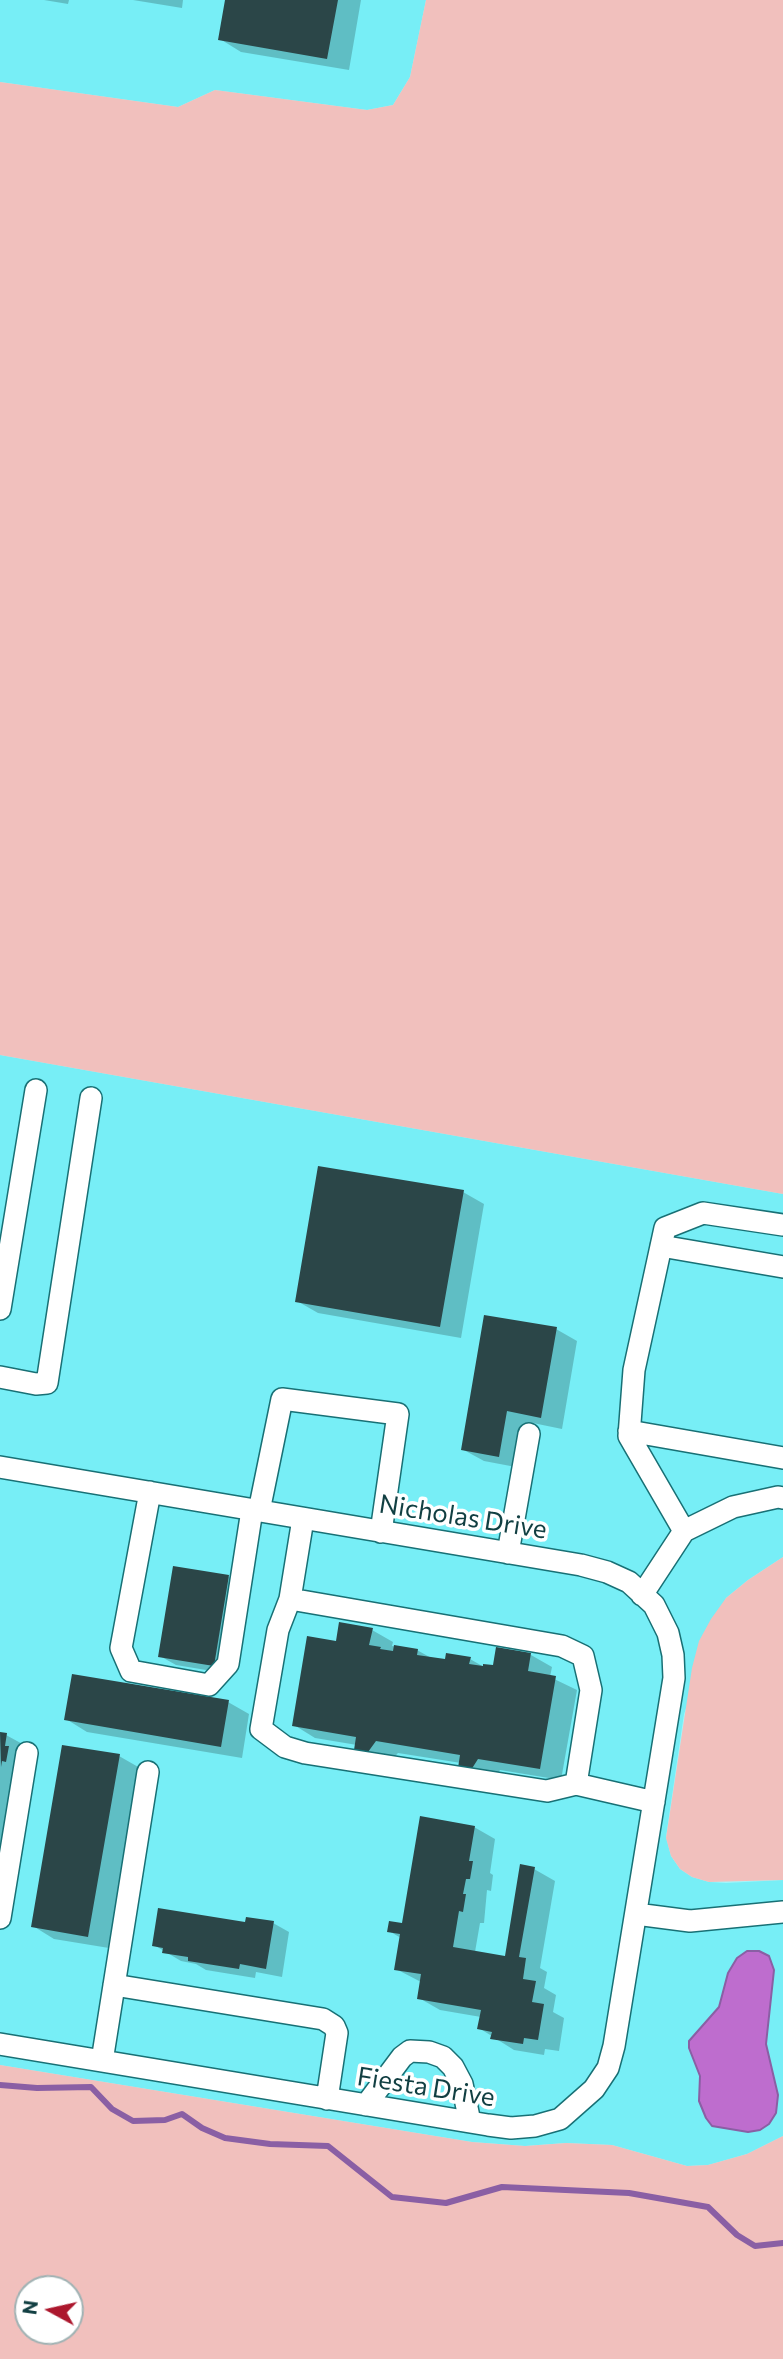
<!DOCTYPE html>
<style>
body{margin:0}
#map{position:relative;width:783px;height:2359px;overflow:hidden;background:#a5f5fa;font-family:Commissioner,sans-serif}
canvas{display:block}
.north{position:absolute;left:14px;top:2275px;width:70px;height:70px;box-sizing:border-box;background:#fff;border:2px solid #a0b2b3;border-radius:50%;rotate:278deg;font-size:19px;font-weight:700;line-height:28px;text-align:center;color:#113f42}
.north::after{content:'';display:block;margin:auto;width:24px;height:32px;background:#ac172d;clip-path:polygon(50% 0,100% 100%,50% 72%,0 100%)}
</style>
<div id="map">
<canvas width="783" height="2359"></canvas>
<div class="north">N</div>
</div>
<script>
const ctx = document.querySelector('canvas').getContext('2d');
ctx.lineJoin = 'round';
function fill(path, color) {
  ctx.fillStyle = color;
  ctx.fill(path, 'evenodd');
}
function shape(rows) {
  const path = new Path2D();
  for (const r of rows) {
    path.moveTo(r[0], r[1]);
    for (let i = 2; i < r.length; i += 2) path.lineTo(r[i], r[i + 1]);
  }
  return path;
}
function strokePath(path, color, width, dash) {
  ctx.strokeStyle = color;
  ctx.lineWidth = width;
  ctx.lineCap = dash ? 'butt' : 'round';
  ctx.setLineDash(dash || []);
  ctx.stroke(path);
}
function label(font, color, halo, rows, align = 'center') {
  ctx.font = font + ' Commissioner,sans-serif';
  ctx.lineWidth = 7;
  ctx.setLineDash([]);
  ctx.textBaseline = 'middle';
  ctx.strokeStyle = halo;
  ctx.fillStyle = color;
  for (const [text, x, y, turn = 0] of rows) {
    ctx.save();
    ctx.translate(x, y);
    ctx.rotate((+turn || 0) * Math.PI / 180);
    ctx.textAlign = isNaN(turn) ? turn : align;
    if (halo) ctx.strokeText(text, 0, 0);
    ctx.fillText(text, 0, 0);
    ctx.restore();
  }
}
const built = shape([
 [0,0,426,0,410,77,393,105,367,110,215,90,178,107,0,82],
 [0,1055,783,1194,783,1557,748,1580,726,1598,684,1714,666,1837,671,1856,680,1869,692,1877,709,1882,726,1883,783,1880,783,2136,747,2154,708,2165,687,2166,612,2145,566,2143,525,2146,472,2142,0,2065]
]);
const green = shape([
 [426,0,783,0,783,1194,0,1055,0,82,178,107,215,90,367,110,393,105,410,77],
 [783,1557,783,1880,709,1882,692,1877,680,1869,671,1856,666,1838,692,1668,699,1641,711,1619,726,1598,748,1580],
 [0,2065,472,2142,525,2146,566,2143,612,2145,687,2166,708,2165,747,2154,783,2136,783,2359,0,2359],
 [28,2289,70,2289,70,2331,28,2331]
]);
const water = shape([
 [747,1951,759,1951,769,1956,774,1970,766,2044,778,2095,776,2113,769,2124,760,2130,748,2132,712,2126,706,2118,699,2101,700,2076,689,2048,689,2041,719,2007,728,1973,737,1958,747,1951]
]);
const shadow = shape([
 [44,0,69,0,68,4],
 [133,0,183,0,182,8],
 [226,0,361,0,349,70,241,52,220,39],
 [463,1192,484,1204,461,1338,318,1313,297,1301],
 [556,1329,577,1341,562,1429,528,1422,521,1468,484,1461,462,1449],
 [174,1568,229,1577,245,1586,230,1674,176,1665,160,1656],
 [372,1630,393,1642,392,1646,417,1650,433,1659,470,1659,484,1667,495,1668,498,1649,531,1655,552,1667,550,1677,577,1690,561,1780,500,1770,493,1781,461,1763,398,1753,389,1763,377,1761,356,1749,357,1745,315,1738,294,1725,337,1643],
 [228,1702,249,1714,242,1758,87,1732,66,1719],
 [0,1734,6,1735,28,1747,0,1918],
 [119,1756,140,1768,109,1948,54,1939,33,1926],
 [474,1827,495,1839,490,1873,493,1875,491,1891,487,1890,484,1923,480,1923,475,1952,506,1958,534,1869,555,1881,540,1968,547,1972,544,1988,556,1995,553,2012,564,2018,559,2051,545,2049,544,2055,514,2050,479,2028,481,2017,440,2010,419,1998,421,1982,396,1969,401,1938,389,1931,403,1925],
 [273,1923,289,1932,282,1977,256,1972,255,1978,206,1970,196,1964,181,1961,154,1945]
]);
const stream = shape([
 [0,2085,37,2088,91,2087,112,2109,133,2121,165,2120,182,2114,202,2128,225,2138,270,2144,328,2146,392,2197,446,2203,502,2187,629,2193,708,2207,737,2235,755,2246,783,2243]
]);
const building = shape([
 [225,0,338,0,327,59,218,40],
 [318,1166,464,1190,440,1327,295,1302],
 [484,1315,557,1327,541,1418,507,1411,499,1457,461,1450],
 [173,1566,229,1575,214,1666,158,1657],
 [339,1622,373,1628,369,1645,381,1647,380,1649,393,1651,394,1645,418,1649,417,1655,445,1659,446,1653,471,1657,469,1664,483,1666,483,1664,493,1665,496,1647,531,1653,528,1671,556,1676,540,1769,478,1759,471,1770,458,1768,460,1755,376,1741,368,1752,354,1750,356,1737,292,1726,307,1636,336,1641],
 [72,1674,229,1700,221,1747,64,1720],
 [0,1732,7,1733,5,1746,9,1746,6,1762,2,1761,1,1767],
 [62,1745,120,1754,88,1937,31,1927],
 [420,1816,475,1826,469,1861,473,1861,470,1879,466,1879,463,1894,466,1894,463,1912,459,1911,453,1947,505,1956,520,1864,535,1867,519,1957,526,1958,523,1979,536,1981,532,2002,544,2004,538,2040,524,2038,523,2044,490,2039,492,2032,477,2029,481,2010,417,1999,421,1974,394,1970,400,1934,387,1932,389,1921,402,1923],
 [158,1908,245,1922,246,1917,274,1921,266,1969,240,1964,239,1969,188,1961,188,1957,162,1953,163,1948,152,1946]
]);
const minor = shape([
 [661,1246,783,1267],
 [0,1309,36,1090],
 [0,1377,36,1384,47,1383,91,1098],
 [629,1431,783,1458],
 [0,1467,581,1565,607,1572,629,1582,654,1605,668,1633,673,1655,674,1678,614,2046,608,2068,594,2089,560,2119,535,2126,511,2128,488,2125,0,2044],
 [150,1492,121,1648,131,1671,209,1685,228,1664,252,1510],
 [259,1511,282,1399,398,1414,381,1532],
 [303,1519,290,1599,562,1646,583,1656,591,1690,576,1784,654,1802],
 [684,1531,629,1436,634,1370,665,1228,703,1213,783,1225],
 [508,1553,529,1434],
 [642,1595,684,1531,733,1507,778,1497,783,1498],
 [290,1599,278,1630,261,1729,285,1747,305,1753,547,1791,576,1784],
 [636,1914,690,1921,783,1912],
 [0,1918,27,1753],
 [114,1985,323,2019,334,2026,337,2033,327,2099],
 [102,2061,148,1772],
 [366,2105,402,2057,410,2051,429,2052,443,2057,453,2067,462,2084,470,2122]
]);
const streetNames = [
 ["Nicholas Drive",463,1517,9],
 ["Fiesta Drive",426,2087,9]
];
fill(built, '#77eef6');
fill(green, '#f1c0bd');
fill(water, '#be6dce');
strokePath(water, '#8a5fa4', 2);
fill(shadow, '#0003');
strokePath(stream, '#8a5fa4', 6);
fill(building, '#2b4648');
strokePath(minor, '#187075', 24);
strokePath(minor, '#fff', 21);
label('26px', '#113f42', '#fff', streetNames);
</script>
